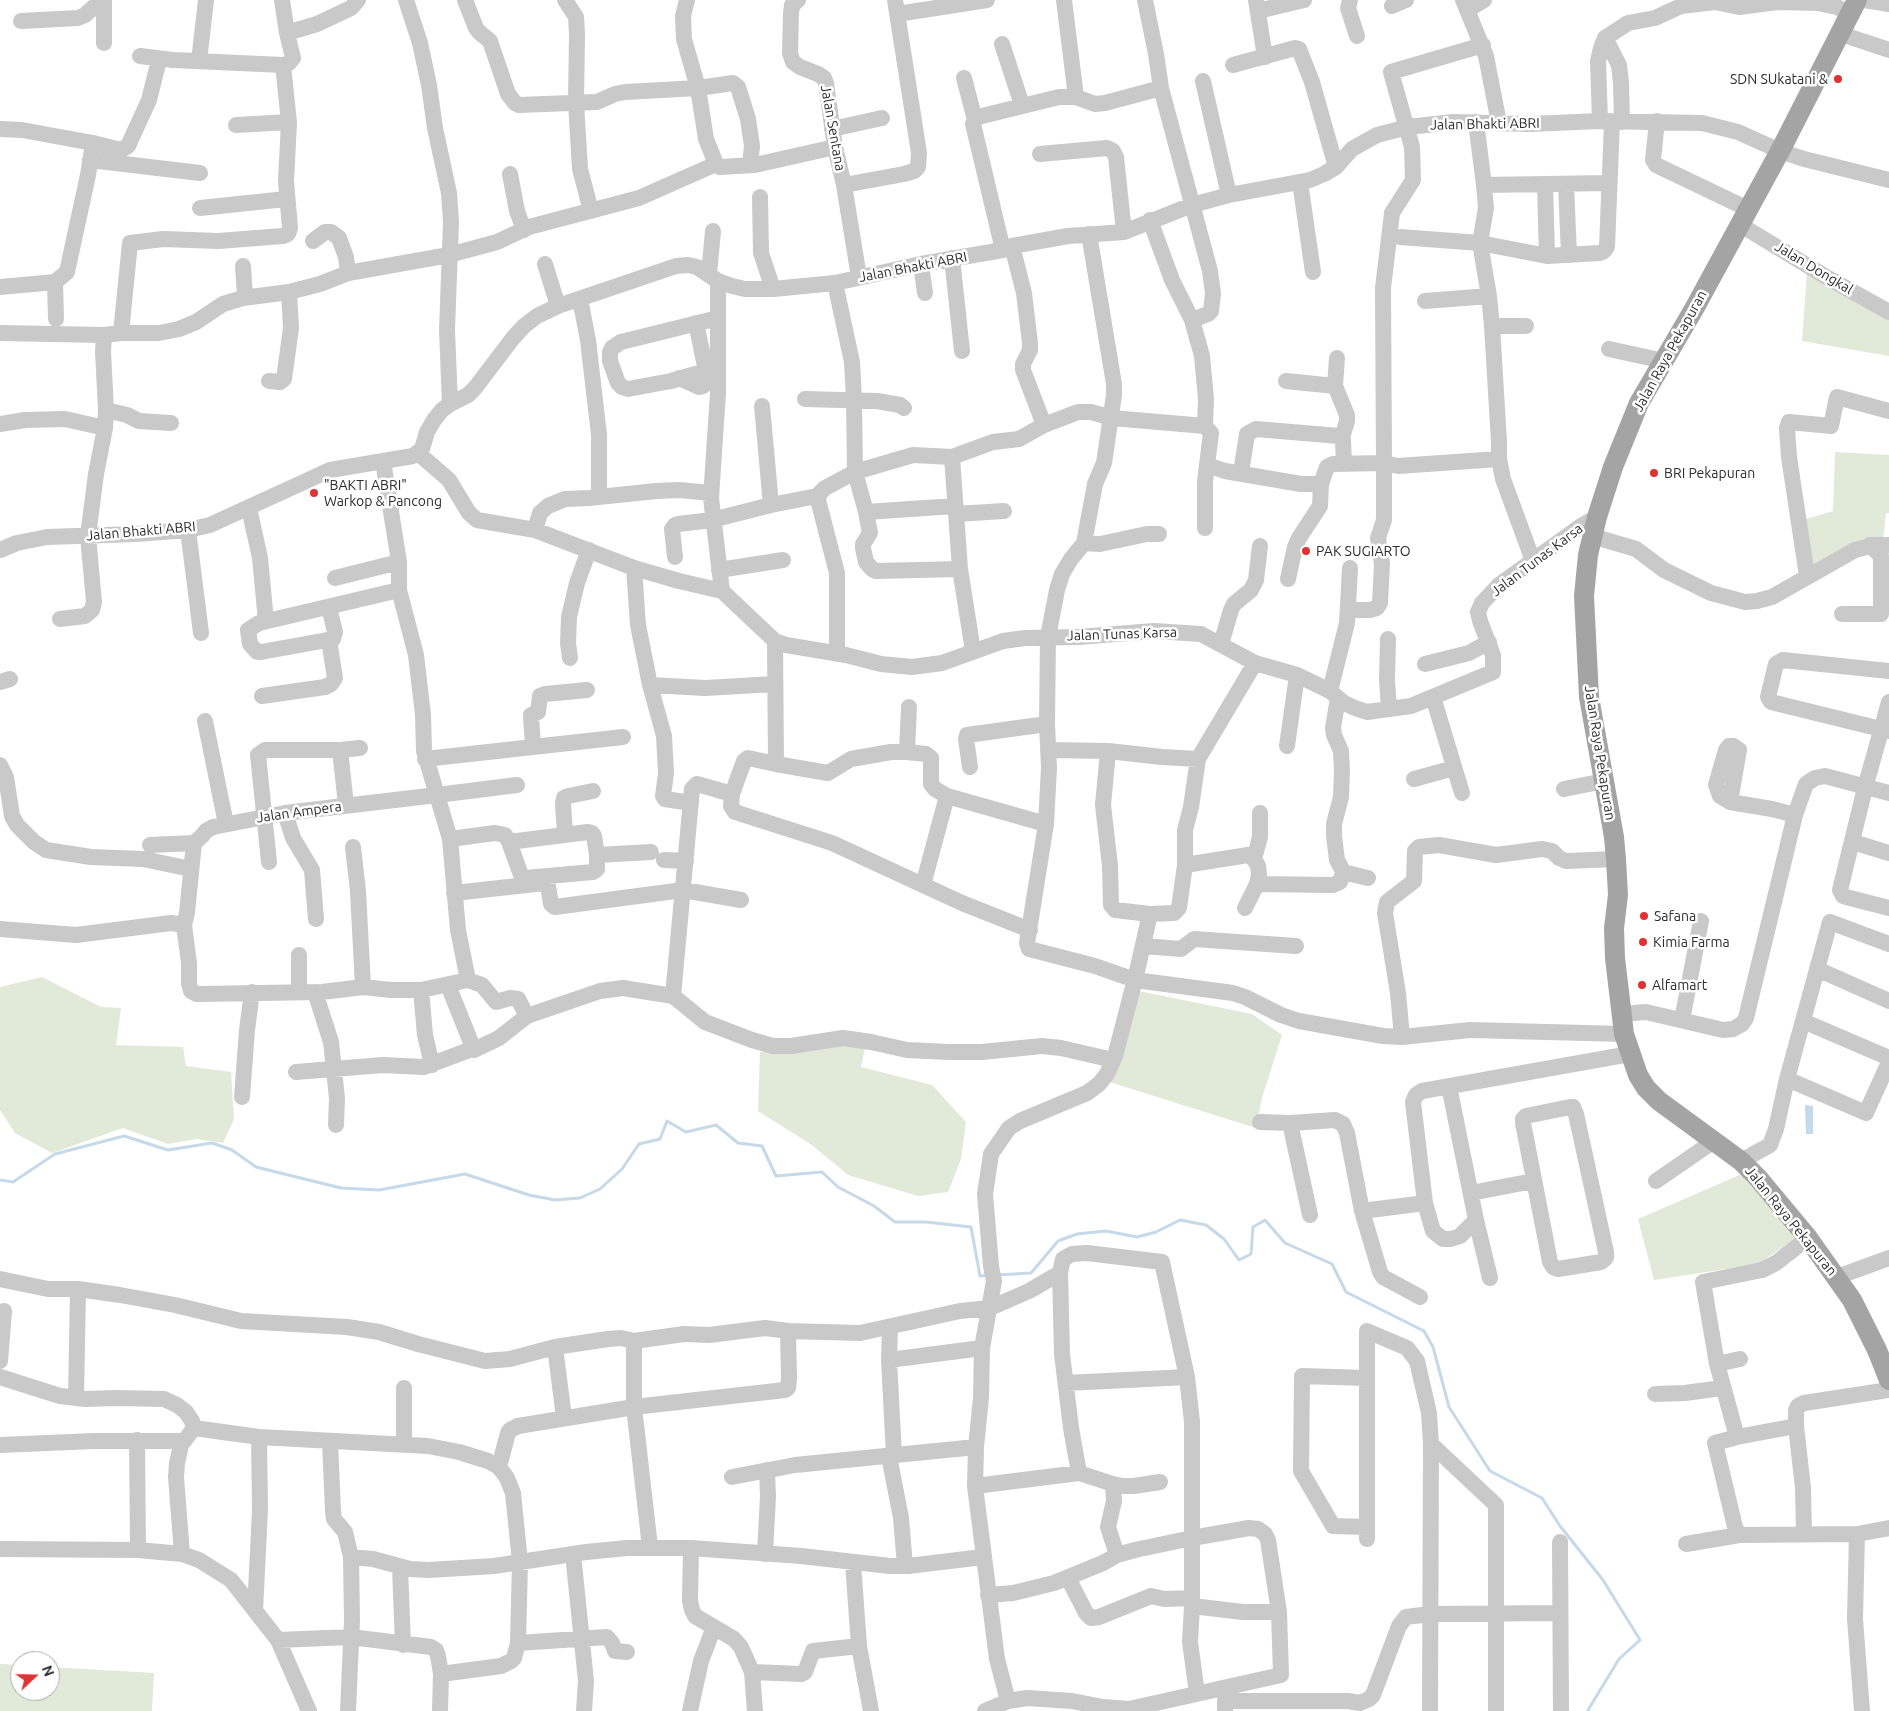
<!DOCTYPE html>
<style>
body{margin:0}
#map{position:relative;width:1889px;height:1711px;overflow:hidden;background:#fff;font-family:Ubuntu,sans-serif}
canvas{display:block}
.north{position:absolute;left:10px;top:1651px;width:50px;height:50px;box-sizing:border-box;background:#fff;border:1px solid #ababab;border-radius:50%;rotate:69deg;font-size:14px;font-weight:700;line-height:20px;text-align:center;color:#2c2c2c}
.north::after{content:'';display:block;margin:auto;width:18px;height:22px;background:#df3232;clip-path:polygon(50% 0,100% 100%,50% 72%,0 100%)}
</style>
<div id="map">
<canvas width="1889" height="1711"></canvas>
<div class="north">N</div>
</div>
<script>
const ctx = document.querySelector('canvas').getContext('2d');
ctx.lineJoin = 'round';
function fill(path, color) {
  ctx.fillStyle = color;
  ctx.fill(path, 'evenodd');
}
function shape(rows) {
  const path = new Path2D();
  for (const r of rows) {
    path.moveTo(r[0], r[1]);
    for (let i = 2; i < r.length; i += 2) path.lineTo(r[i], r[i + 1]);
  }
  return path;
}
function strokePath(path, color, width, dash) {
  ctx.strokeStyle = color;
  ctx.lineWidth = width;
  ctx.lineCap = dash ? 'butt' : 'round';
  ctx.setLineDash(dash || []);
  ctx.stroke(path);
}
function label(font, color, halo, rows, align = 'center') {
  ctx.font = font + ' Ubuntu,sans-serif';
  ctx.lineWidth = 5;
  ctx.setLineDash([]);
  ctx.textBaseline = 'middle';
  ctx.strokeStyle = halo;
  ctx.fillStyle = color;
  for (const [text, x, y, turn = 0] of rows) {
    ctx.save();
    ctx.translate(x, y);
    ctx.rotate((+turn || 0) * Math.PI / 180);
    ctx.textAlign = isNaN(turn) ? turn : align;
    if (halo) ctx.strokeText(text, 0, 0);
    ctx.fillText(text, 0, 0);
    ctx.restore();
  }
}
const green = shape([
 [1807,271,1889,318,1889,356,1802,341],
 [1835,452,1889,455,1889,513,1886,513,1883,541,1811,567,1803,520,1833,511],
 [42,977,101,1007,121,1008,116,1045,183,1047,186,1066,231,1072,234,1119,223,1143,197,1139,168,1144,123,1128,52,1153,15,1133,0,1110,0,987],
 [1124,988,1252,1014,1282,1035,1262,1098,1256,1128,1103,1080],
 [866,1043,861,1067,932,1085,966,1122,961,1159,948,1192,918,1196,848,1175,812,1145,758,1111,760,1052],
 [1742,1174,1797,1238,1758,1264,1654,1280,1638,1219],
 [0,1664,20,1665,20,1691,50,1691,50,1667,154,1673,152,1711,0,1711]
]);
const water = shape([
 [1805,1105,1813,1106,1813,1134,1806,1134]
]);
const stream = shape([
 [0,1180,13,1182,55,1154,124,1136,168,1150,212,1143,232,1150,256,1167,341,1188,379,1190,465,1174,529,1195,555,1200,580,1198,600,1189,622,1169,639,1144,660,1139,667,1121,686,1132,716,1125,738,1143,762,1146,776,1176,822,1172,838,1187,874,1206,895,1222,926,1222,971,1227,980,1276,989,1275],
 [997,1275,1031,1273,1058,1241,1077,1234,1106,1231,1137,1237,1156,1232,1180,1220,1206,1225,1224,1239,1239,1260,1251,1254,1253,1227,1265,1220,1285,1243,1332,1264,1346,1292,1424,1331,1433,1347,1449,1407,1490,1471,1542,1498,1560,1526,1603,1580,1640,1640,1619,1659,1588,1710,1589,1711]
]);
const minor = shape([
 [406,0,420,43,429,85,435,128,449,193,451,222,447,330,450,404],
 [465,0,476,28,479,32,490,41,508,94,515,103,519,105,597,102,615,94,625,92,698,88,733,83,738,87,748,119,752,146,750,165],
 [565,0,576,17,577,34,576,103,580,169,591,211],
 [687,0,683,16,684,39,698,88,706,139,716,164],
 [798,0,792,5,791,14,790,53,793,62,800,67,818,74,824,78,826,83,835,147,844,185,859,277],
 [1064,0,1076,97],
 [1145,0,1156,54,1161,88,1210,271,1213,293,1211,311,1208,314,1192,320],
 [1256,0,1265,57],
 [1350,0,1348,8,1357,36],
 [1463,0,1486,56,1499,123],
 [1864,0,1889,4],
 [1392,6,1406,0],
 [1467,10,1484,0],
 [1258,11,1304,0],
 [897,14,987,0],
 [21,21,78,18,85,15,96,5,104,2],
 [287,33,317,24,351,8,358,0],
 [1841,34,1889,50],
 [1605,38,1619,65,1621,83,1622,122],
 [104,43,104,0],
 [1002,44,1022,105],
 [140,56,173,60,283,65,289,63,293,58,287,33,282,0],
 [199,61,206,0],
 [1233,65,1295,48,1299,49,1312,82,1336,167],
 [964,78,975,120],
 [1203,81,1229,195],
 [1600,121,1598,61,1601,48,1605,38,1628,23,1655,18,1681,6,1715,2,1739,7,1777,2,1818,3,1837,7,1850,14],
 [1657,121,1653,160,1656,165,1748,209],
 [1476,122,1484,185,1486,208,1480,243,1489,296,1492,326,1499,442,1499,459,1503,479,1533,561],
 [236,125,289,122],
 [0,129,22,130,93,143],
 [832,129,882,118],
 [1040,154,1107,148,1113,151,1116,157,1124,232],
 [90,160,200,173],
 [510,174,517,211,524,230],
 [1300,182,1313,272],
 [1566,184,1569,255],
 [844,185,904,174,914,171,918,167,919,153,895,0],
 [1484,185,1608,183],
 [1545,185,1547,256],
 [760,197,761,253,773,289],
 [200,208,286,199],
 [1150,220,1172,280,1192,320,1202,356,1206,399,1205,426,1211,433,1207,465,1225,471,1301,484,1321,484,1327,467,1333,464,1384,463,1383,288,1392,213,1413,180,1412,147,1391,72,1483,45],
 [1739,224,1828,278,1889,312],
 [1089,234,1114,384,1114,395,1104,463,1095,484,1084,543,1071,559,1062,574,1057,590,1048,637,1047,724,1049,768,1046,824,1027,943,1029,949,1095,966,1135,980,1233,993,1245,997,1281,1015,1299,1021,1383,1036,1402,1037,1470,1030,1624,1034],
 [1400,237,1480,243,1547,256,1600,253,1604,251,1607,247,1612,122],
 [313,241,325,232,331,232,339,238,346,257,348,273],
 [1012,246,1024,293,1030,343,1030,350,1023,364,1023,370,1044,425],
 [1003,250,973,124,975,120,978,117,1059,97,1076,97,1095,104,1105,103,1161,88],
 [952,258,962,351],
 [545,264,558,306],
 [921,264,925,293],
 [243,266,245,297],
 [709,274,713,231],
 [718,281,718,393,711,498,722,591,775,641,786,645,846,655,881,664,912,667,942,663,1003,641,1025,638,1078,637,1154,631,1201,634,1255,663,1297,675,1330,691,1344,703,1355,708,1367,712,1411,706,1493,672,1493,655,1480,621,1478,612,1482,603,1499,585,1581,526,1597,517],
 [55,282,56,319],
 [835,283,852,362,854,400,855,472,866,512,955,506],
 [0,287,55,282,67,272,88,175,93,143,121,150,128,146,149,100,159,60],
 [580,299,588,340,599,435,599,497],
 [1425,301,1489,296],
 [1492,326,1526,326],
 [0,333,104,335,121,333,159,333,179,329,196,322,223,304,243,298,289,292,320,284,348,273,449,255,497,242,529,227,639,198,716,164,720,167,755,165,835,147],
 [121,333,130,243,163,239,218,241,283,236,288,234,290,228,286,181,289,122,283,65],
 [1609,349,1664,361],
 [1337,358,1335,386,1347,415,1347,421,1342,438],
 [706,371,671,381,628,389,622,387,618,383,610,361,610,352,612,348,621,342,718,318],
 [679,378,699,387,703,386,706,383,706,371,696,323],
 [269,381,280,382,284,379,291,328,289,292],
 [1286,381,1335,386],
 [805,399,877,401,900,405,904,408],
 [762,406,771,505],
 [106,410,127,415,139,421,171,423],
 [0,424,25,420,65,419,105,428],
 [418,453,449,480,469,513,477,520,535,530,634,568,679,581,722,591],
 [952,457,960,569,973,651],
 [1241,473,1247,434,1256,429,1339,436,1343,440,1344,464],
 [817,496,837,573,837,654],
 [249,508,260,558,266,621],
 [866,512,870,533,863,544,863,548,866,562,872,569,876,571,960,569],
 [956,514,1004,511],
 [1205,528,1205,482,1207,465],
 [188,530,201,633],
 [535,530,540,513,548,506,565,499,589,498,656,491,679,490,711,493],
 [1592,536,1636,549,1664,570,1711,593,1745,602,1757,601,1772,597,1855,550,1874,545,1889,545],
 [1084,543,1100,544,1147,534,1159,534],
 [0,550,17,543,47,537,136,534,188,530,210,525,330,470,413,456,422,449,427,432,434,420,442,410,450,404,468,395,475,388,513,338,524,326,537,316,558,306,676,266,688,265,697,267,718,281,732,286,745,289,773,289,835,283,921,264,1003,250,1012,246,1068,236,1124,232,1192,205,1229,195,1310,180,1324,174,1336,167,1352,149,1377,135,1408,127,1453,122,1530,124,1600,121,1702,123,1738,132,1780,151,1804,159,1889,180],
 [675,557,672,529,675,525,678,524,712,520,771,505,817,496,825,488,855,472,913,455,952,457,993,442,1019,439,1044,425,1078,412,1091,412,1112,418,1205,426],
 [634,568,638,625,650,685,664,736,666,773,663,796,665,799,691,803],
 [719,570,783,560],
 [1807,576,1789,457,1787,428,1789,422,1831,426,1837,397,1889,411],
 [335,578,399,562],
 [1288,579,1295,547,1299,538,1320,506,1321,484],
 [329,607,335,632,333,639,261,652,257,652,250,644,248,630,259,623,399,590],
 [1348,610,1370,610,1377,608,1380,603,1382,564,1378,538,1384,520,1384,463,1398,466,1499,459],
 [1842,614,1881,614,1881,556,1870,545],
 [60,619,85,616,92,610,94,602,88,536,96,474,105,428,106,410,103,352,104,335],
 [1388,639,1387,680,1389,709],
 [1221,644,1231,610,1234,604,1251,590,1256,580,1260,546],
 [570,658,568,643,569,617,577,583,589,550],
 [1425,664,1469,653,1489,642],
 [1889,671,1783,660,1776,664,1768,697,1771,702,1889,731],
 [0,682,10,679],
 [650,685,705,688,775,684],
 [1330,691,1347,623,1350,568],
 [262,696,325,687,331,684,335,678,329,640],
 [1433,697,1462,793],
 [1338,698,1333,728,1334,735,1341,751,1342,771,1341,797,1334,824,1334,836,1337,860,1344,873],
 [1889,702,1865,788,1840,890,1843,896,1846,897,1889,908],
 [205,721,226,824],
 [1287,746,1297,675],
 [533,747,531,715,538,712,540,696,545,694,587,690],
 [340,750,346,805],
 [1048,750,1108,751,1162,757,1198,759],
 [1108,751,1103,805,1110,866,1111,905,1115,910,1150,914],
 [907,752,909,707],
 [425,759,623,737],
 [776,764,828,773,851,759,891,752,907,752,926,754,931,758,931,784,935,789,947,796,1046,824],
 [0,765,6,777,12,816,17,825,34,842,46,850,91,857,143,859,191,869],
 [970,767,966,739,967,735,1047,724],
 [1414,779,1454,768],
 [1564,789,1604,781],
 [732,794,731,806,735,812,832,843,962,903,1030,930],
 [1730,802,1739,750,1733,746,1729,746,1726,750,1716,785,1720,796,1730,802,1772,809,1795,815],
 [285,813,293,838,312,870,316,919],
 [565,835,563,803,564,798,568,796,593,791],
 [450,839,495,833,505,835,509,842,521,875,525,878,593,872,597,869,597,855,594,836,592,833,588,832,509,842],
 [1853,842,1889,853],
 [150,845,194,843],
 [353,847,358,891,363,987],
 [597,855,651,852],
 [1254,859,1260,837,1260,813],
 [664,860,686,861],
 [269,862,258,755,265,750,340,750,360,748],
 [1185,865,1248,855,1254,859,1258,866,1259,875,1257,884,1245,908],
 [1257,884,1333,885,1340,882,1342,876,1347,873,1368,878],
 [923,885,947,796],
 [454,893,545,883,548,886,551,904,555,907,683,890,741,900],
 [184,925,189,963,189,984,191,991,197,994,322,992,363,987,391,990,421,990,468,980,458,930,450,839,437,795,517,785],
 [0,929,76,935,171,923,184,925,187,913,194,843,202,836,206,831,213,827,285,813,437,795,424,751,423,715,416,655,399,590,399,562,383,461],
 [1143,946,1181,949,1194,939,1296,946],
 [1817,969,1889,1001],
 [468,980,482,985,496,1002,510,998,518,999,527,1016],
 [448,985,474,1050,499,1038,527,1016,600,991,623,988,673,996,705,1022,752,1040,773,1046,791,1046,843,1038,871,1042,907,1050,949,1052,982,1052,1042,1046,1061,1048,1113,1060],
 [421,990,425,1035,432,1065],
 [299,992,299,955],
 [315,992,331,1042,337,1098,336,1125],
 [673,996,692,789,697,784,732,794,744,761,748,758,776,764,775,641],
 [1622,1014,1646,1012,1723,1030,1733,1029,1742,1024,1746,1018,1795,815,1806,784,1815,778,1825,776,1889,793],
 [1682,1020,1701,921],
 [1803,1021,1889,1058],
 [1402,1037,1398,993,1385,913,1387,902,1414,881,1415,851,1419,847,1439,845,1496,855,1542,849,1552,851,1559,858,1566,861,1616,859],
 [296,1072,383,1065,424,1067,472,1049],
 [1787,1079,1866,1113,1889,1062],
 [1449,1086,1476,1220,1490,1278],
 [242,1097,247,1030,252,992],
 [1570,1107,1573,1107,1576,1114,1606,1252,1606,1258,1601,1262,1558,1269,1553,1267,1550,1262,1523,1123,1523,1119,1526,1116,1570,1107],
 [1260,1122,1290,1123,1335,1120,1343,1124,1347,1133,1362,1211,1380,1272,1383,1277,1420,1297],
 [1290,1123,1310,1215],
 [1741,1161,1770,1145,1776,1129,1787,1079,1830,922,1889,944],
 [1656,1181,1714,1141],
 [1471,1193,1533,1181],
 [1362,1211,1425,1203],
 [1476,1220,1460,1236,1451,1239,1443,1239,1433,1231,1425,1203,1413,1102,1416,1095,1422,1091,1630,1054],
 [1060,1273,1062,1354,1071,1428,1079,1473],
 [1837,1277,1889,1258],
 [0,1279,48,1289,78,1289,76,1398],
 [78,1289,120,1295,175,1305,241,1321,347,1327,379,1332,418,1344,485,1361,510,1359,555,1347,608,1339,621,1338,634,1341],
 [890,1327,889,1360,894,1456],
 [555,1347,564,1418],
 [889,1360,982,1348],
 [0,1361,4,1311],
 [1717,1364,1740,1359],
 [0,1377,60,1396,85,1399,117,1398,164,1399,177,1405,186,1412,192,1421,194,1428,259,1437,428,1446,459,1452,488,1461,499,1467,507,1478,513,1493,520,1562,518,1643,514,1658,511,1661,501,1666,441,1674],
 [1367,1378,1302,1376,1301,1471,1333,1526,1367,1527],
 [1066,1383,1187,1377],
 [1655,1394,1685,1393,1722,1388],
 [194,1428,181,1445,177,1463,176,1477,182,1554,199,1560,231,1580,278,1640,309,1711],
 [1737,1437,1796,1426],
 [137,1440,138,1550],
 [330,1442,333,1511,334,1519,345,1532,351,1557,352,1620,348,1711],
 [1431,1444,1496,1505,1496,1711],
 [0,1445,94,1441,184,1441],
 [404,1445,404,1388],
 [889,1456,901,1518,905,1566],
 [499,1467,508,1433,510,1430,518,1426,634,1407,785,1390,788,1388,789,1378,788,1331],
 [732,1477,795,1465,976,1447],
 [1113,1484,1114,1501,1108,1527,1117,1555],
 [975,1486,1079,1473,1113,1484,1122,1486,1134,1486,1160,1482],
 [1804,1534,1803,1488,1796,1426,1796,1410,1798,1406,1804,1403,1889,1390],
 [1857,1534,1855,1619,1862,1711],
 [1739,1535,1735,1527,1715,1443,1737,1437,1717,1364,1703,1282,1762,1270,1776,1263,1808,1238],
 [1367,1539,1367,1331,1407,1348,1417,1361,1429,1413,1431,1444,1430,1711],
 [1560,1542,1561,1711],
 [1686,1544,1739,1535,1857,1534,1889,1528],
 [650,1547,634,1407,634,1341,684,1334,709,1335,765,1328,788,1331,860,1333,960,1311,990,1308,1029,1291,1060,1273,1063,1259,1072,1254,1087,1253,1162,1262,1187,1377,1192,1422,1192,1606,1190,1642,1197,1693],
 [691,1548,690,1601,692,1610,695,1616,734,1639,741,1647,752,1672,755,1711],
 [0,1549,138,1550,182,1554],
 [573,1554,586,1681,584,1711],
 [765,1554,768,1496,767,1470],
 [351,1557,373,1559,410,1569,429,1570,494,1566,586,1552,627,1548,691,1548,801,1556,890,1566,908,1566,983,1557],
 [853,1563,859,1646,871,1711],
 [400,1567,403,1645],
 [1068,1578,1086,1613,1091,1618,1099,1617,1151,1596,1164,1599,1192,1598],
 [1192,1606,1243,1612,1279,1612],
 [255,1611,260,1510,259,1437],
 [278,1640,351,1637,431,1647,436,1650,438,1656,441,1674,440,1711],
 [518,1643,607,1637,612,1643,615,1651,627,1652],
 [752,1672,801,1674,805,1672,813,1651,859,1646],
 [1008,1701,997,1659,975,1486,976,1447,981,1398,982,1348,994,1281,991,1266,985,1194,991,1154,1009,1128,1020,1121,1087,1093,1099,1084,1107,1074,1115,1056,1135,980,1150,914,1174,913,1179,908,1185,865,1185,830,1191,807,1198,759,1255,663],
 [690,1711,701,1661,714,1627],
 [985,1711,1008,1701,1027,1698,1072,1701,1103,1707,1129,1709,1281,1675,1279,1612,1268,1540,1265,1534,1258,1529,1249,1528,1192,1538,1135,1550,1117,1555,1103,1563,1054,1583,1013,1593,988,1595],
 [1225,1711,1225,1701,1348,1701,1360,1703,1369,1699,1373,1695,1399,1626,1406,1617,1430,1614,1560,1613]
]);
const major = shape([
 [1857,0,1780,151,1694,309,1639,403,1613,467,1597,517,1588,555,1584,596,1589,697,1614,837,1616,859,1618,895,1614,928,1615,958,1624,1034,1638,1075,1646,1088,1659,1101,1741,1161,1758,1178,1808,1238,1852,1300,1877,1350,1889,1380]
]);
const markers = [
 [1838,79,5,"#df3232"],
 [1654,473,5,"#df3232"],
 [314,493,5,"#df3232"],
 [1306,551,5,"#df3232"],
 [1644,916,5,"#df3232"],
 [1643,942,5,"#df3232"],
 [1642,985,5,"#df3232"]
];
const poiNames = [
 ["SDN SUkatani &",1828,79,"right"],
 ["BRI Pekapuran",1664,473],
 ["\"BAKTI ABRI\"",324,485],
 ["Warkop & Pancong",324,501],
 ["PAK SUGIARTO",1316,551],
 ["Safana",1654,916],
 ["Kimia Farma",1653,942],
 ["Alfamart",1652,985]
];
const streetNames = [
 ["Jalan Bhakti ABRI",1485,124,-1],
 ["Jalan Sentana",833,128,80],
 ["Jalan Bhakti ABRI",913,267,-11],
 ["Jalan Dongkal",1814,268,31],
 ["Jalan Raya Pekapuran",1670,351,-61],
 ["Jalan Bhakti ABRI",141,531,-5],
 ["Jalan Tunas Karsa",1537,560,-37],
 ["Jalan Tunas Karsa",1122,634,-2],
 ["Jalan Raya Pekapuran",1600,753,81],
 ["Jalan Ampera",299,812,-8],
 ["Jalan Raya Pekapuran",1791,1221,51]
];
fill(green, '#e1e9d9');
fill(water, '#c6d9e9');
strokePath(stream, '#c6d9e9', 3);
strokePath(minor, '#c9c9c9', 16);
strokePath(major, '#a4a4a4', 20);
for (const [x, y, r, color] of markers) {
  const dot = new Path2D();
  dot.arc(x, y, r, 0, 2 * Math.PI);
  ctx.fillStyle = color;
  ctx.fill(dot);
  strokePath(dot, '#fff', 2);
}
label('14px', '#2c2c2c', '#fff', poiNames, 'left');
label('14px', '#2c2c2c', '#fff', streetNames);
</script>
